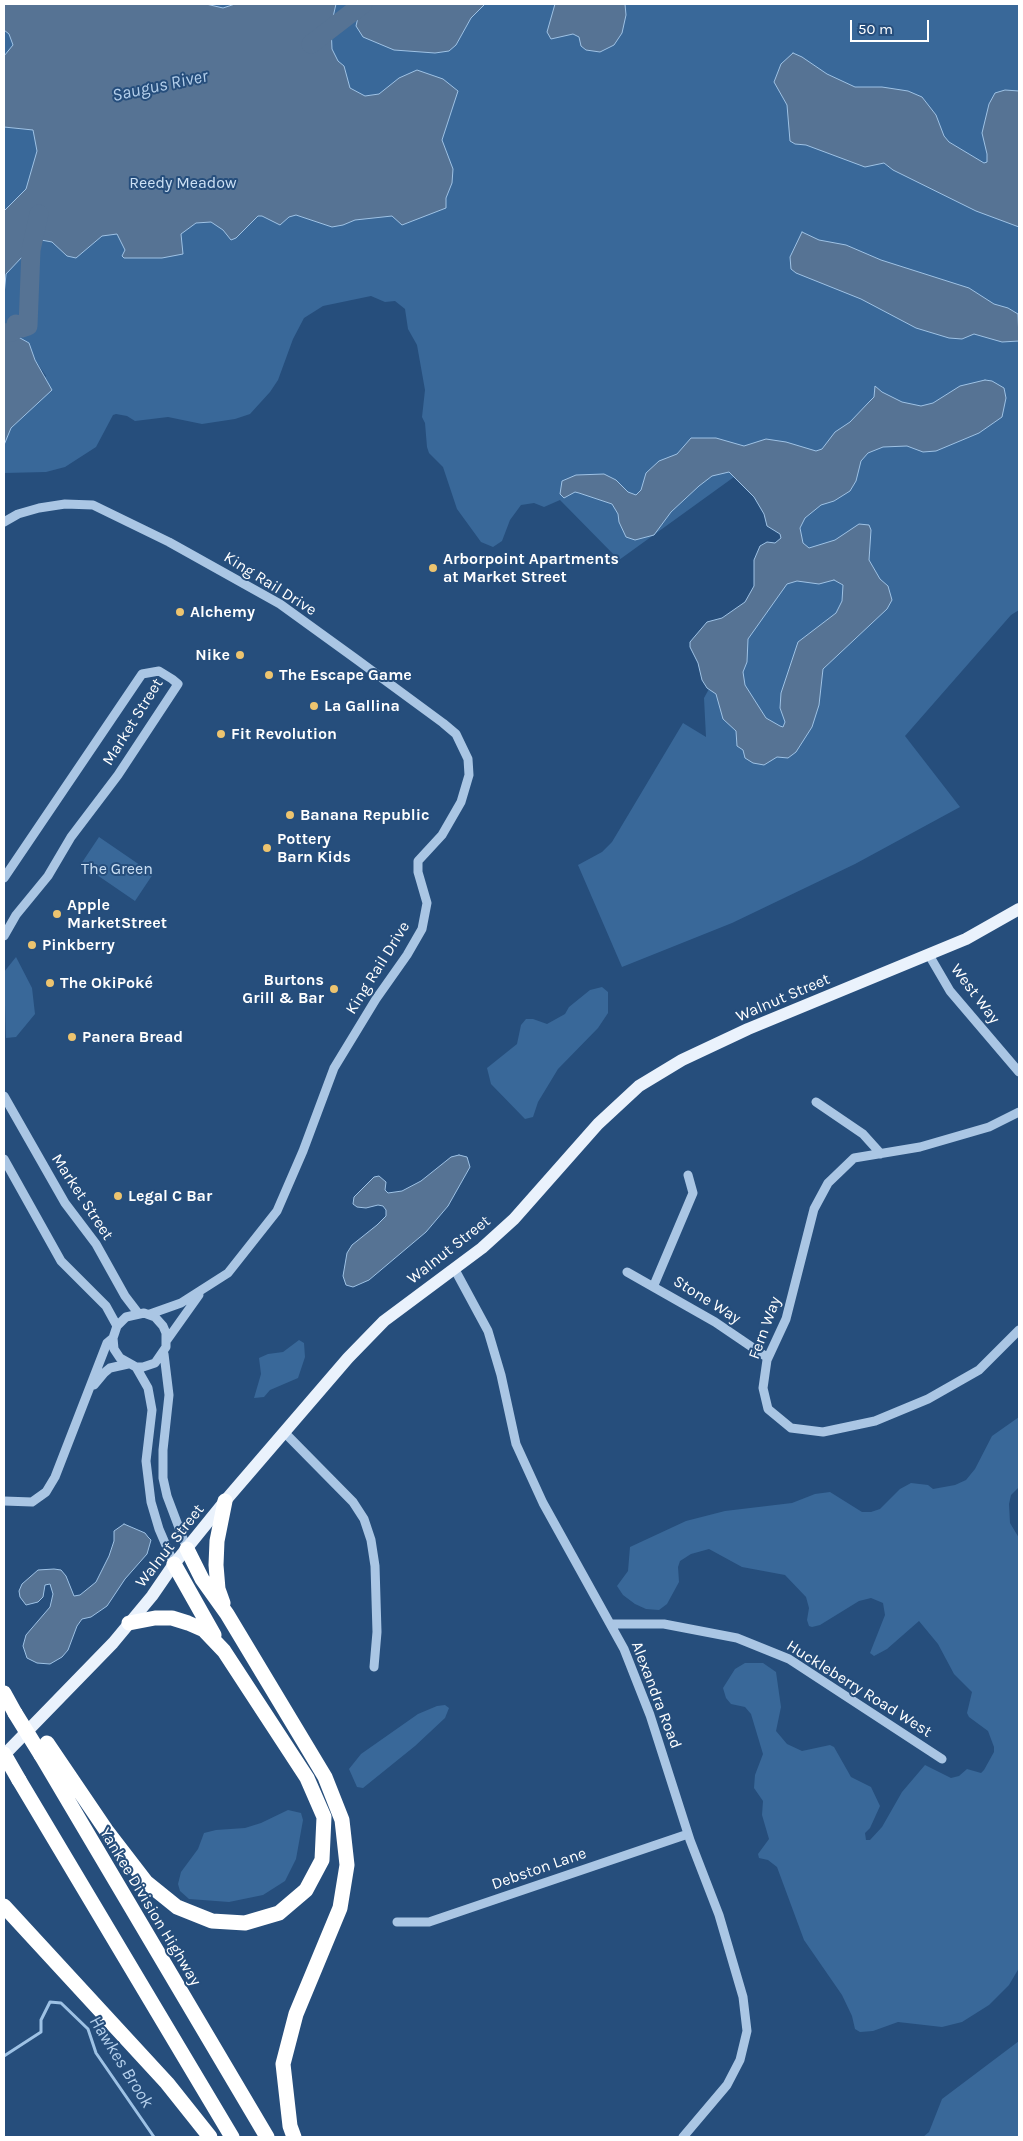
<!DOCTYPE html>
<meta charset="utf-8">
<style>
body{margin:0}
#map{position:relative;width:1023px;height:2141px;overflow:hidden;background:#264e7c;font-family:Karla,sans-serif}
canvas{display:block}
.frame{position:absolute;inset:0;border:5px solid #fff;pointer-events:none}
.scale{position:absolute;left:850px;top:20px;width:79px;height:22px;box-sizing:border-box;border:2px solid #fff;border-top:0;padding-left:6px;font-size:15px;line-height:18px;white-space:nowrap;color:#fff;-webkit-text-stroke:4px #264e7c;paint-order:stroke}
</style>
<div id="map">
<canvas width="1023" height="2141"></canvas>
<div class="frame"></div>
<div class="scale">50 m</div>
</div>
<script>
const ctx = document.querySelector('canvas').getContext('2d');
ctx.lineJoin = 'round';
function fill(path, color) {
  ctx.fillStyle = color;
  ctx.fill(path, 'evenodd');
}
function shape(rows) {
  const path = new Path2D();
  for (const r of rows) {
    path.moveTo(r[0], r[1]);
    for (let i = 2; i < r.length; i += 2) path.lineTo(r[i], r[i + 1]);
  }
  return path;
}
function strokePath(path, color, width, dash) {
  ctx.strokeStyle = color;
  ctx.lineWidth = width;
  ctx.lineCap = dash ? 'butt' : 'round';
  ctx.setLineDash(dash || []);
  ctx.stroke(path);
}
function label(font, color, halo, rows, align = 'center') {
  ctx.font = font + ' Karla,sans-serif';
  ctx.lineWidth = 4;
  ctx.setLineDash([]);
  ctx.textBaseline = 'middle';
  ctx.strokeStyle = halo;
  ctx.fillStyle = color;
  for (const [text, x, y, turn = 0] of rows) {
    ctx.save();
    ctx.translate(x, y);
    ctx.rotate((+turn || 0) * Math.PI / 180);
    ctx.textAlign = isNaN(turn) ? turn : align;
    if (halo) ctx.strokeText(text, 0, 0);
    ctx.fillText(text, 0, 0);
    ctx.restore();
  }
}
const green = shape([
 [4,4,1019,4,1019,610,1011,615,905,736,960,807,855,864,732,923,622,967,578,865,602,852,612,842,683,723,706,737,704,698,783,554,782,516,734,477,619,560,560,500,544,507,534,503,521,505,510,520,502,541,493,547,481,542,457,509,443,467,429,453,427,447,425,423,422,417,425,390,417,345,408,329,405,309,395,301,385,302,371,296,323,306,304,318,293,339,278,380,270,392,250,414,235,419,202,424,168,417,135,421,127,416,116,414,113,415,96,447,65,467,46,472,4,473,4,445,11,428,46,376,35,360,29,343,4,329],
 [99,837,153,874,135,901,81,864],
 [16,957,32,988,35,1014,16,1037,6,1038,4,972],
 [602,987,608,992,608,1013,598,1028,558,1069,538,1102,533,1117,525,1119,491,1084,487,1068,517,1044,521,1025,526,1019,533,1019,547,1024,565,1014,569,1007,590,990],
 [299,1340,304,1343,305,1357,298,1378,270,1390,264,1397,254,1398,261,1374,259,1358,268,1354,283,1352],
 [1019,1417,1019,1487,1011,1495,1009,1504,1010,1523,1019,1538,1019,1968,1009,1985,989,2005,962,2022,942,2027,898,2022,873,2031,860,2032,855,2029,852,2016,842,1995,804,1940,777,1867,768,1860,759,1858,758,1854,769,1839,762,1815,763,1801,754,1788,755,1775,763,1754,751,1714,745,1707,731,1704,726,1698,723,1688,735,1669,745,1663,763,1663,776,1672,781,1707,776,1731,787,1744,802,1751,830,1745,834,1747,851,1777,871,1787,880,1806,870,1828,865,1833,866,1840,870,1840,882,1827,902,1792,925,1765,951,1778,959,1776,967,1769,981,1773,984,1770,994,1752,994,1747,988,1731,969,1717,967,1713,972,1692,954,1674,938,1644,919,1621,887,1649,874,1656,870,1653,885,1615,883,1603,871,1598,859,1601,820,1625,812,1627,809,1626,807,1620,809,1608,806,1597,785,1575,742,1567,709,1549,691,1554,680,1561,678,1567,679,1582,667,1604,659,1610,646,1609,635,1604,623,1595,617,1586,628,1571,630,1547,686,1521,725,1511,792,1503,815,1494,830,1492,862,1512,871,1512,880,1509,900,1489,911,1483,928,1485,933,1489,955,1485,966,1480,975,1469,992,1436],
 [445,1705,449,1708,445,1718,415,1746,363,1788,357,1787,349,1769,361,1754,418,1714,437,1706],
 [288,1810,301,1813,303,1820,296,1859,285,1881,263,1895,229,1902,189,1899,180,1891,178,1884,181,1872,198,1849,204,1833,216,1830,245,1828,261,1823],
 [1019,2041,1019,2137,923,2137,929,2132,942,2099]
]);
const water = shape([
 [4,4,206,4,223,8,235,4,336,4,331,26,332,49,338,61,344,66,350,88,365,96,379,94,399,78,417,70,443,79,458,91,442,140,453,169,452,183,446,198,446,208,402,225,392,216,355,220,343,225,332,227,296,215,289,217,280,225,262,216,258,216,236,238,231,240,223,230,211,222,196,223,181,234,183,254,162,258,124,258,122,256,125,250,117,234,102,236,76,258,67,256,52,242,30,238,23,256,6,274,4,295,4,211,26,189,37,151,33,130,4,127,4,56,13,45,9,34,4,30,4,4],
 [361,4,485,4,471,18,456,45,449,51,435,53,394,50,363,37,356,26,361,4],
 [555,4,625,4,626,15,622,33,614,45,600,52,586,50,581,46,579,37,573,34,551,39,547,32,555,4],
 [793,53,802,57,827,74,855,87,882,87,908,91,922,97,936,115,944,136,949,142,984,163,987,162,987,154,982,133,989,104,995,93,1005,90,1019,91,1019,227,976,211,893,170,884,163,865,167,806,145,795,144,790,141,787,105,774,82,781,64,793,53],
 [802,232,819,240,846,245,881,260,969,288,994,304,1008,308,1018,314,1019,341,1002,342,974,334,962,339,949,338,916,328,861,299,796,273,791,269,790,257,802,232],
 [4,329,29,343,35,360,52,390,11,428,4,445,4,329],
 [985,380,992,381,1004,388,1006,398,1002,417,979,433,936,451,923,452,907,446,883,447,868,453,861,461,856,481,850,491,834,501,821,505,805,518,800,528,803,543,809,548,835,540,859,524,869,525,871,530,869,560,880,579,888,586,892,600,887,609,823,669,819,705,812,727,796,752,788,758,777,757,764,765,753,763,745,758,743,750,737,746,736,731,723,719,716,694,707,688,702,680,698,663,690,647,690,642,707,622,722,618,745,602,754,586,754,560,760,546,767,542,775,543,781,538,780,534,767,526,764,514,754,497,729,472,712,476,699,486,671,512,654,535,635,540,626,537,619,522,618,514,612,504,579,493,575,492,564,498,560,494,562,481,576,475,604,474,616,480,628,492,636,495,641,490,646,473,659,461,677,454,691,438,716,438,744,446,766,439,786,442,816,451,822,449,835,432,850,422,869,402,874,397,875,386,882,392,902,402,921,406,933,403,960,386,985,380],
 [834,580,843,585,842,601,836,613,798,642,781,693,780,708,785,722,783,727,780,726,766,718,745,685,743,672,747,662,748,639,787,584,797,581,819,584,834,580],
 [459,1155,467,1157,470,1167,448,1206,426,1232,369,1280,353,1287,346,1285,343,1276,347,1253,352,1245,377,1225,386,1216,386,1210,383,1206,378,1205,366,1208,357,1207,353,1204,354,1197,374,1177,379,1176,386,1182,385,1190,388,1193,402,1191,421,1181,451,1157,459,1155],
 [124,1524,145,1533,148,1537,151,1540,147,1554,125,1579,107,1606,91,1617,82,1619,77,1626,68,1650,62,1657,50,1664,37,1663,27,1658,23,1646,26,1635,50,1607,53,1594,50,1584,45,1585,43,1597,38,1602,26,1605,20,1597,19,1591,22,1584,38,1570,54,1569,61,1570,66,1576,74,1596,80,1595,96,1582,109,1556,114,1541,114,1531,124,1524]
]);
const stream = shape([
 [4,2056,41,2032,41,2020,50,2002,61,2003,88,2029,96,2053,154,2137]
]);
const river = shape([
 [311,44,363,4],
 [4,333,12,332,17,328,16,324,22,328,28,326,31,250,39,214]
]);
const minor = shape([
 [4,522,18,514,39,508,65,504,93,505,169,542,280,604,356,659,443,723,456,734,468,759,469,775,461,802,442,835,418,861,418,872,427,903,422,929,407,955,376,999,334,1068,303,1151,277,1211,228,1273,181,1303,150,1314],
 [4,878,142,674,159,671,172,679,178,684,118,775,71,837,48,876,16,915,4,936],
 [929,955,950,991,1019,1072],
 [4,1096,65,1203,96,1244,125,1296,138,1313],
 [816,1102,863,1134,881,1154],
 [1019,1112,989,1127,920,1147,854,1158,828,1183,814,1209,786,1319,767,1360,763,1388,768,1409,791,1428,823,1432,875,1421,928,1399,979,1370,1019,1330],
 [4,1159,61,1261,106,1306,117,1326],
 [454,1268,488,1331,501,1375,516,1444,543,1503,624,1649,650,1715,690,1840,719,1915,743,1997,747,2031,740,2060,727,2085,683,2137],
 [627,1272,715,1322,768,1358],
 [654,1285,693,1193,688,1175],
 [167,1340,199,1295],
 [164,1354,169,1395,163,1450,163,1478,167,1496,187,1549],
 [136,1367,143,1367,155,1363,166,1347,166,1333,163,1326,155,1317,144,1313,126,1317,117,1326,113,1338,114,1349,120,1358,136,1367,148,1388,152,1410,146,1461,151,1502,159,1529,174,1564],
 [94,1385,104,1373,110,1368,128,1364],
 [285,1433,353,1502,364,1519,371,1540,375,1566,377,1632,374,1667],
 [4,1501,32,1502,46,1492,55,1477,107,1343,113,1338],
 [611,1624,664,1624,737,1638,789,1659,942,1759],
 [397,1922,429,1922,688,1834]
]);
const major = shape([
 [4,1755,113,1643,152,1596,174,1564,225,1501,348,1358,384,1321,482,1248,514,1219,598,1124,639,1086,682,1060,748,1029,966,939,1019,909]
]);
const highway = shape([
 [187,1549,202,1579,227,1614,325,1777,342,1820,347,1865,340,1908,296,2014,283,2064,290,2126,294,2137],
 [174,1564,214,1635],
 [223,1603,218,1589,216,1565,217,1541,225,1501],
 [4,1693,15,1713],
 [47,1743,106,1830,146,1882,177,1907,212,1921,245,1923,279,1913,306,1890,322,1860,324,1817,307,1778,224,1651,204,1630,188,1623,172,1618,155,1618,129,1623],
 [41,1755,267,2137],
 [19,1780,232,2137],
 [4,1906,167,2083,210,2137]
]);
const highwayBridge = shape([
 [15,1713,41,1755],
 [4,1754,19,1780]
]);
const markers = [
 [433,568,5,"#edc46f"],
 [180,612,5,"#edc46f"],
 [240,655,5,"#edc46f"],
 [269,675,5,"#edc46f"],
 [314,706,5,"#edc46f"],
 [221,734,5,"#edc46f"],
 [290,815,5,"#edc46f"],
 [267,848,5,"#edc46f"],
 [57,914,5,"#edc46f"],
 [32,945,5,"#edc46f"],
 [50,983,5,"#edc46f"],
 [334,989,5,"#edc46f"],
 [72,1037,5,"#edc46f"],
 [118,1196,5,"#edc46f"]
];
const parkNames = [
 ["Reedy Meadow",183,183],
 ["The Green",117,869]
];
const poiNames = [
 ["Arborpoint Apartments",443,559],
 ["at Market Street",443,577],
 ["Alchemy",190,612],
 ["Nike",230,655,"right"],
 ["The Escape Game",279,675],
 ["La Gallina",324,706],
 ["Fit Revolution",231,734],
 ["Banana Republic",300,815],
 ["Pottery",277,839],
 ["Barn Kids",277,857],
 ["Apple",67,905],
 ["MarketStreet",67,923],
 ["Pinkberry",42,945],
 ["Burtons",324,980,"right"],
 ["Grill & Bar",324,998,"right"],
 ["The OkiPoké",60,983],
 ["Panera Bread",82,1037],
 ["Legal C Bar",128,1196]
];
const streetNames = [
 ["King Rail Drive",270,584,32],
 ["Market Street",133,722,-58],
 ["King Rail Drive",378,968,-58],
 ["West Way",975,994,53],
 ["Walnut Street",783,998,-23],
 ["Market Street",82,1197,57],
 ["Walnut Street",449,1250,-38],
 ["Stone Way",707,1300,32],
 ["Fern Way",765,1328,-70],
 ["Walnut Street",170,1546,-52],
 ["Huckleberry Road West",859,1689,32],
 ["Alexandra Road",656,1695,69],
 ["Debston Lane",539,1869,-19],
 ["Yankee Division Highway",150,1907,59]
];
const waterNames = [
 ["Saugus River",160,86,-12],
 ["Hawkes Brook",121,2062,58]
];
fill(green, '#396899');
fill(water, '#567394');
strokePath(water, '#9ec2e5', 1);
strokePath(stream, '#9ec2e5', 3);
strokePath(river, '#567394', 19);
strokePath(minor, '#aac6e4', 9);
strokePath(major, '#eaf2fc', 12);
strokePath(highway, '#fff', 15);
strokePath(highwayBridge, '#fff', 15);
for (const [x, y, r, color] of markers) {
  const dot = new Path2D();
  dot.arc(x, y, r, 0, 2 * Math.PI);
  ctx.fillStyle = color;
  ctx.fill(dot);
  strokePath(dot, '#264e7c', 2);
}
label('16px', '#cce0f4', '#264e7c', parkNames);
label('bold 16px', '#fff', '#264e7c', poiNames, 'left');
label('16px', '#fff', '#264e7c', streetNames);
label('italic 18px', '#b5d0ec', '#264e7c', waterNames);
</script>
